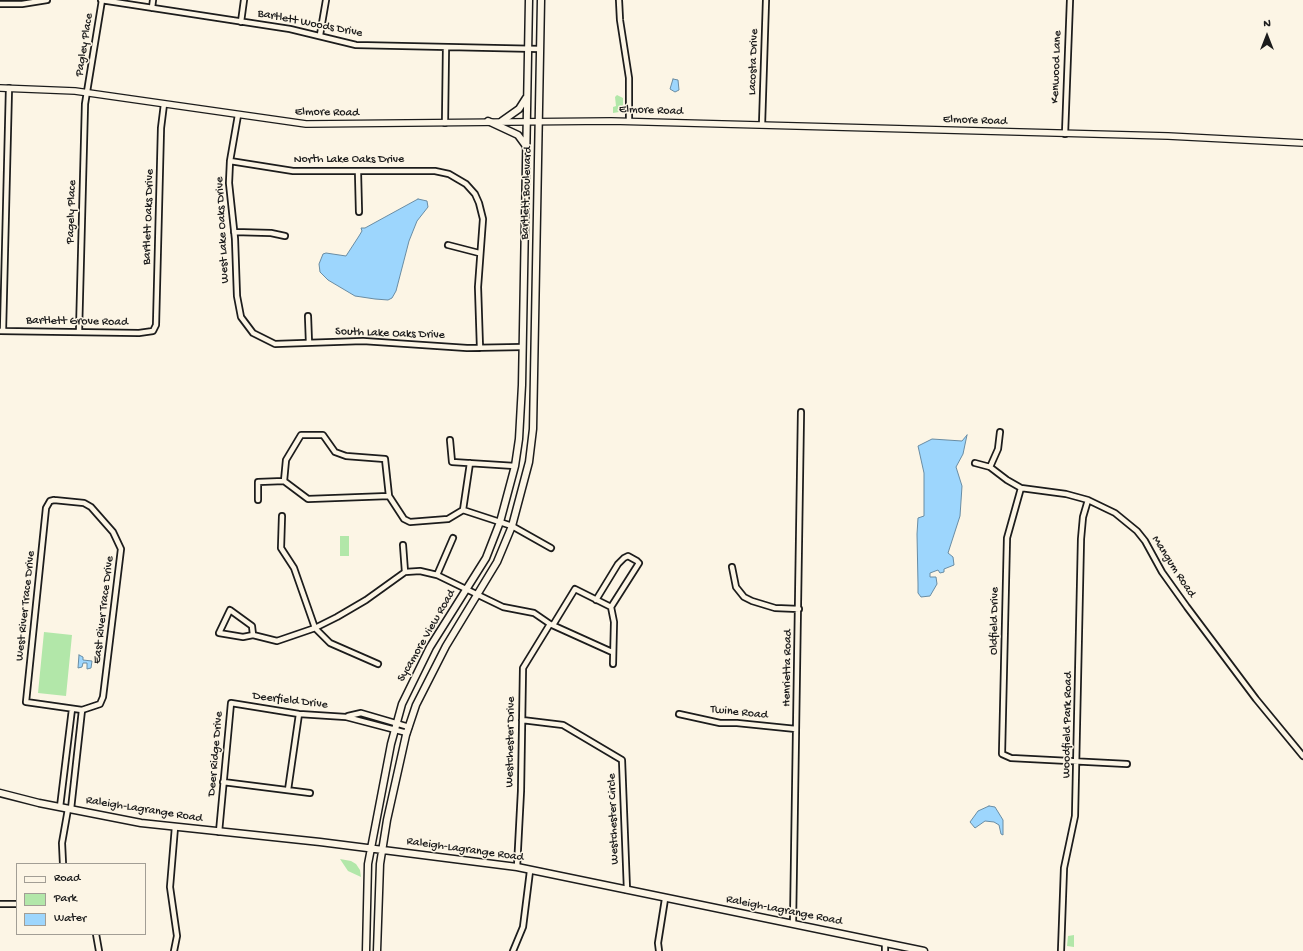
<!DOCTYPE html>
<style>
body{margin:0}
#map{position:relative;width:1303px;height:951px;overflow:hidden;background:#fcf5e5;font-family:"Gochi Hand",sans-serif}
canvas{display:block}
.legend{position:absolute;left:16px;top:863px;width:130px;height:72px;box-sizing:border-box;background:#fcf5e5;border:1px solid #a29e95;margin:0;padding:5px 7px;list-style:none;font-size:12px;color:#1c1c1c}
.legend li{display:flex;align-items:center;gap:8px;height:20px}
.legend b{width:20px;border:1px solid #a29e95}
.north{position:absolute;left:1247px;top:16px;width:40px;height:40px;-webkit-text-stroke:3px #fcf5e5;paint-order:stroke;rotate:0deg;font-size:11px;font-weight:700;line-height:16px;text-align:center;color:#1c1c1c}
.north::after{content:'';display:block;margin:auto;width:14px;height:18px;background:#1c1c1c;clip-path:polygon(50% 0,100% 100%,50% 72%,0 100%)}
</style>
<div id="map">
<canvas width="1303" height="951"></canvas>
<ul class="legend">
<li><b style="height:5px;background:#fcf5e5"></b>Road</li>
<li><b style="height:11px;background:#b2e7a9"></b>Park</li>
<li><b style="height:11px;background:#9dd6fd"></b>Water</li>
</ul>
<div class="north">N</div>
</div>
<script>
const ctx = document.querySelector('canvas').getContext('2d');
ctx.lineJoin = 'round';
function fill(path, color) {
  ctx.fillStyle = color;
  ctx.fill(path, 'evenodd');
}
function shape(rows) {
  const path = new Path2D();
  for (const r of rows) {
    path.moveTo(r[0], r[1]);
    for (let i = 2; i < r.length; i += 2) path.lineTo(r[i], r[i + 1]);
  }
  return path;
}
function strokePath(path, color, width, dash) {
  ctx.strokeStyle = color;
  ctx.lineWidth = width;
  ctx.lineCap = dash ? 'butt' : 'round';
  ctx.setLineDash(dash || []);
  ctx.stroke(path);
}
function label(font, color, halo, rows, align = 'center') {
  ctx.font = font + ' "Gochi Hand",sans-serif';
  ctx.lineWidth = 3;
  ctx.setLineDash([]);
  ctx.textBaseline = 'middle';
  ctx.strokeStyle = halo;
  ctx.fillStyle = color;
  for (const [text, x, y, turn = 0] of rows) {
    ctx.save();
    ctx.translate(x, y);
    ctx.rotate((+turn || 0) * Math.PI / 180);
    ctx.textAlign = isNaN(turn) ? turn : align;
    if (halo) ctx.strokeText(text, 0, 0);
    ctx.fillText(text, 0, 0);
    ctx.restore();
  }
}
const green = shape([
 [617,95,623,98,623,108,619,112,613,113,613,107,616,106,615,97],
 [340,536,349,536,349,556,340,556],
 [44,632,72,635,66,696,38,693],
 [340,859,351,861,356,864,360,870,361,877,348,871],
 [1074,935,1074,947,1067,946,1068,936]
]);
const water = shape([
 [673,79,678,80,679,90,675,92,670,89,673,79],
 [418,199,427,201,428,207,417,221,409,241,396,291,392,298,388,300,375,299,355,296,328,280,320,272,319,264,323,254,326,253,346,256,359,236,362,231,361,228,365,228,418,199],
 [967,435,963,454,956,467,962,486,960,516,948,553,953,557,954,565,944,569,944,572,940,573,938,570,930,573,930,577,936,577,937,584,930,596,921,597,918,593,918,584,917,534,918,518,924,516,924,473,918,446,932,439,962,441,967,435],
 [79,655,83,657,83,660,92,661,91,668,87,669,87,663,83,663,82,667,78,668,79,655],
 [989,806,995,807,1003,820,1003,835,1001,834,999,825,994,822,985,821,975,828,970,822,978,811,989,806]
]);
const minor = shape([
 [101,0,290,29,356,45,540,49],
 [619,0,620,20,629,78,629,121],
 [0,4,22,4,47,0],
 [152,8,153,0],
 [241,22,244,0],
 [320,35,326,0],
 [238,115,230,161,229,183,235,239,237,296,241,317,253,333,275,344,363,341,467,348,522,347],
 [445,123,446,47],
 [762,125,766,0],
 [1065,134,1070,0],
 [230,161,293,171,435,171,449,174,466,184,475,194,479,203,483,219,478,287,480,348],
 [358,172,359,212],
 [234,232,271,233,285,236],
 [448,245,479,253],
 [308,316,309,343],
 [0,331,139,333,153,331,156,325,161,128,164,104],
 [3,331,9,88],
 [79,332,85,104,102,0],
 [450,440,452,462,515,466],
 [975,463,990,467,1007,480,1021,488,1066,494,1088,500,1115,513,1137,531,1145,541,1162,572,1187,607,1256,699,1303,756],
 [990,467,998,449,1000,432],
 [284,481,286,460,301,435,323,435,335,452,346,456,385,459,389,496,404,519,410,522,448,519,463,510,512,526,551,548],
 [284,481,308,499,389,496],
 [1021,488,1007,538,1002,754,1011,758,1127,764],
 [54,500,84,503,91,507,113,532,121,549,103,697,100,704,82,710,26,702,46,508,50,501,54,500],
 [258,500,258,482,284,481],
 [463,510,470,463],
 [282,516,281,548,294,568,315,628,330,643,378,664],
 [403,545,405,572],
 [732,567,736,587,744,597,752,601,775,608,799,609],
 [437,575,453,538],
 [596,600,618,564,624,558,628,556,637,561,639,563,611,607,614,622,613,664],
 [553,625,575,589,611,607],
 [253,635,243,637,219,633,230,610,252,626,253,635,277,641,315,628,337,617,366,600,405,572,420,571,437,575,503,607,534,613,550,624,612,652],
 [679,714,720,723,737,723,796,729],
 [348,716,361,713,409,727],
 [522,720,563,725,622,760,627,890],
 [223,782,310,793],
 [288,790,299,714],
 [60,807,72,709],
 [71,809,82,710],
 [219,832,231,703,299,714,346,717,407,733],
 [63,864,62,843,68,809],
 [517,867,521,791,523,668,550,624],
 [0,904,17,904],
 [793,924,801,412],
 [96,934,99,951],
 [174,951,177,936,170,887,175,827],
 [513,951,523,927,530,871],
 [659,951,658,943,665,899],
 [885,951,885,943],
 [1061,951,1064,868,1075,816,1081,539,1083,517,1088,500]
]);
const tertiary = shape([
 [0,88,75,91,306,124,611,121,1168,136,1303,143]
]);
const secondary = shape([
 [488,121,518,135,526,146],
 [502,121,519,109,526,98],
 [0,793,39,803,141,823,320,842,517,867,924,951],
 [366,951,368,864,391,744,402,704,430,647,486,558,500,522,515,466,519,439,522,385,529,0],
 [377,951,380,864,387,820,406,735,416,705,446,646,497,562,512,526,529,462,533,429,541,0]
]);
const streetNames = [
 ["Bartlett Woods Drive",310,24,11],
 ["Pagley Place",85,45,-81],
 ["Lacosta Drive",754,62,-88],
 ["Kenwood Lane",1057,67,-88],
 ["Elmore Road",651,111,2],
 ["Elmore Road",327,113,1],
 ["Elmore Road",975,121,2],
 ["North Lake Oaks Drive",349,160],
 ["Bartlett Boulevard",527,193,-88],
 ["Pagely Place",72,212,-88],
 ["Bartlett Oaks Drive",149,217,-88],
 ["West Lake Oaks Drive",223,230,-93],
 ["Bartlett Grove Road",77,322,1],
 ["South Lake Oaks Drive",390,334,2],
 ["Mangum Road",1173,567,57],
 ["West River Trace Drive",26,606,-84],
 ["East River Trace Drive",104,610,-83],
 ["Oldfield Drive",995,621,-89],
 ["Sycamore View Road",427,636,-60],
 ["Henrietta Road",788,668,-89],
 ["Deerfield Drive",290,701,7],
 ["Twine Road",739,713,6],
 ["Woodfield Park Road",1068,725,-89],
 ["Westchester Drive",511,742,-89],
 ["Deer Ridge Drive",216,754,-85],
 ["Raleigh-Lagrange Road",144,810,9],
 ["Westchester Circle",614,819,-92],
 ["Raleigh-Lagrange Road",465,850,8],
 ["Raleigh-Lagrange Road",784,911,11]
];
fill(green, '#b2e7a9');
fill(water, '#9dd6fd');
strokePath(water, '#698ca3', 1);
strokePath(minor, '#1c1c1c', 8);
strokePath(tertiary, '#1c1c1c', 8);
strokePath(secondary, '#1c1c1c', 9);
strokePath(minor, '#fcf5e5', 4.5);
strokePath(tertiary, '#fcf5e5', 5.5);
strokePath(secondary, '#fcf5e5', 6);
label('12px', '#1c1c1c', '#fcf5e5', streetNames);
</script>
